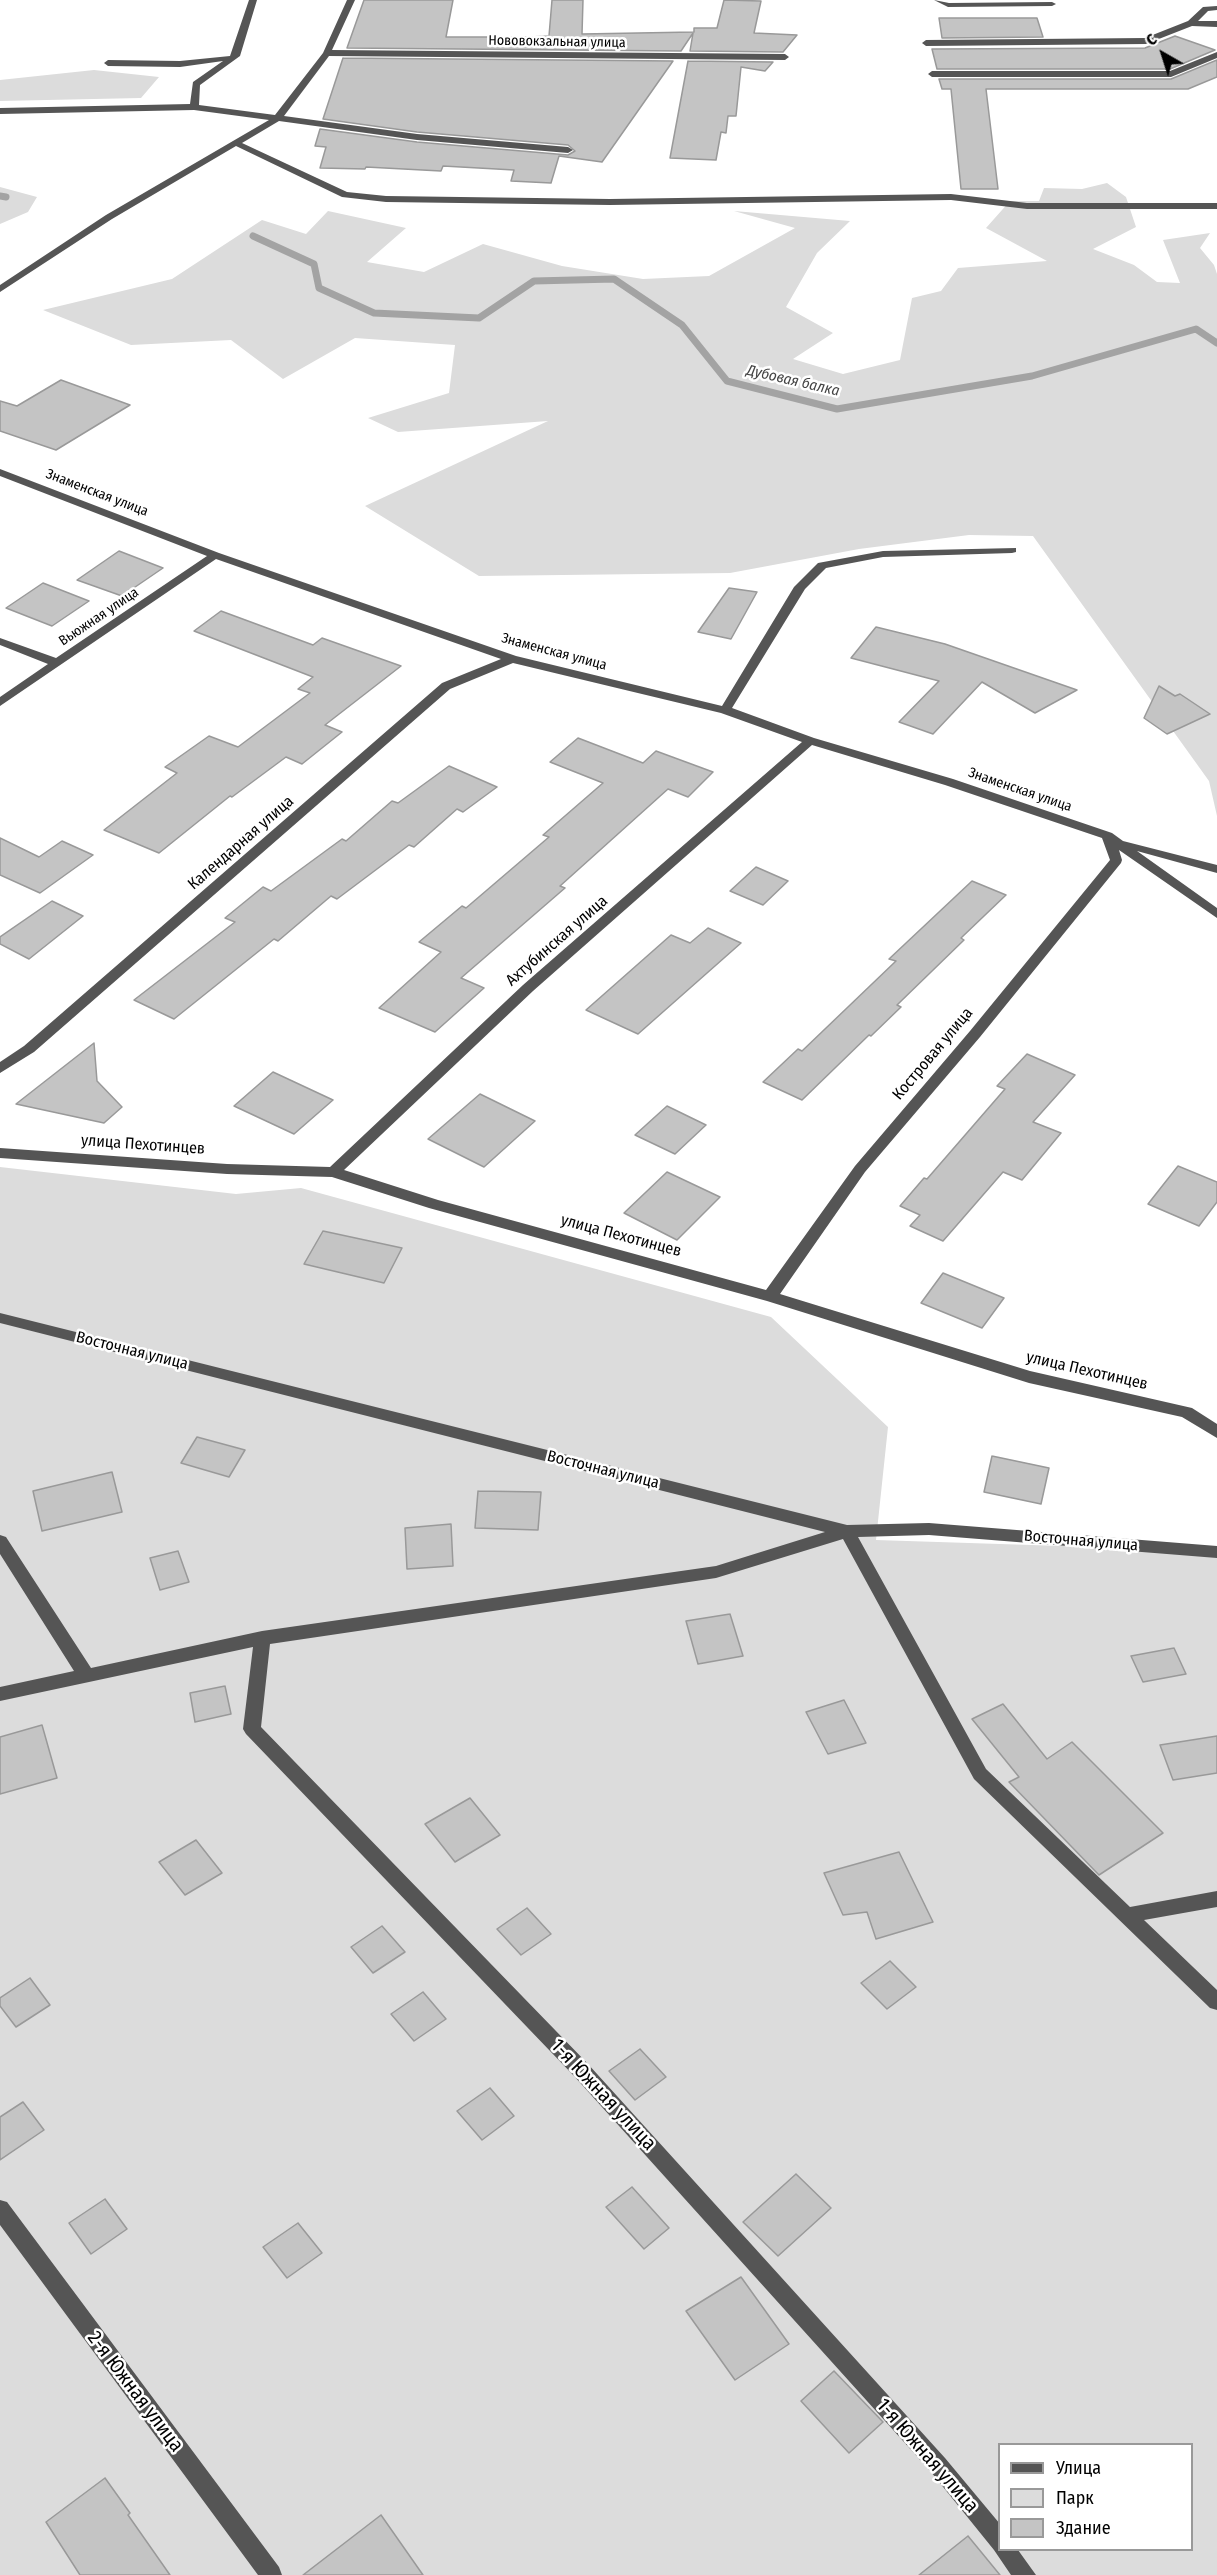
<!DOCTYPE html>
<meta charset="utf-8">
<style>
body{margin:0}
#map{position:relative;width:1217px;height:2575px;overflow:hidden;background:#fff;font-family:"Fira Sans Condensed",sans-serif}
canvas{display:block}
.legend{position:absolute;left:998px;top:2443px;width:195px;height:108px;box-sizing:border-box;background:#fff;border:2px solid #999;margin:0;padding:8px 10px;list-style:none;font-size:18px;color:#000}
.legend li{display:flex;align-items:center;gap:12px;height:30px}
.legend b{width:30px;border:2px solid #999}
.north{position:absolute;left:1133px;top:24px;width:60px;height:60px;-webkit-text-stroke:4px #fff;paint-order:stroke;rotate:321deg;font-size:16px;font-weight:700;line-height:24px;text-align:center;color:#000}
.north::after{content:'';display:block;margin:auto;width:21px;height:27px;background:#000;clip-path:polygon(50% 0,100% 100%,50% 72%,0 100%)}
</style>
<div id="map">
<canvas width="1217" height="2575"></canvas>
<ul class="legend">
<li><b style="height:8px;background:#555"></b>Улица</li>
<li><b style="height:16px;background:#dcdcdc"></b>Парк</li>
<li><b style="height:16px;background:#c4c4c4"></b>Здание</li>
</ul>
<div class="north">С</div>
</div>
<script>
const ctx = document.querySelector('canvas').getContext('2d');
ctx.lineJoin = 'round';
function fill(path, color) {
  ctx.fillStyle = color;
  ctx.fill(path, 'evenodd');
}
function shape(rows) {
  const path = new Path2D();
  for (const r of rows) {
    path.moveTo(r[0], r[1]);
    for (let i = 2; i < r.length; i += 2) path.lineTo(r[i], r[i + 1]);
  }
  return path;
}
function strokePath(path, color, width, dash) {
  ctx.strokeStyle = color;
  ctx.lineWidth = width;
  ctx.lineCap = dash ? 'butt' : 'round';
  ctx.setLineDash(dash || []);
  ctx.stroke(path);
}
function label(font, color, halo, rows, align = 'center') {
  ctx.font = font + ' "Fira Sans Condensed",sans-serif';
  ctx.lineWidth = 5;
  ctx.setLineDash([]);
  ctx.textBaseline = 'middle';
  ctx.strokeStyle = halo;
  ctx.fillStyle = color;
  for (const [text, x, y, turn = 0] of rows) {
    ctx.save();
    ctx.translate(x, y);
    ctx.rotate((+turn || 0) * Math.PI / 180);
    ctx.textAlign = isNaN(turn) ? turn : align;
    if (halo) ctx.strokeText(text, 0, 0);
    ctx.fillText(text, 0, 0);
    ctx.restore();
  }
}
const green = shape([
 [94,70,159,77,141,98,0,101,0,80],
 [1107,183,1126,197,1136,227,1093,249,1134,265,1157,282,1180,283,1163,240,1210,233,1200,248,1214,265,1217,274,1217,816,1209,781,1033,536,969,535,859,549,730,573,479,576,365,506,548,421,398,432,368,418,449,393,455,345,355,338,283,379,231,340,131,345,43,310,172,279,262,220,306,234,328,211,406,228,367,262,424,272,483,244,562,266,643,279,709,276,795,228,734,211,850,221,817,253,786,307,833,333,793,359,843,374,900,360,912,298,941,291,958,268,1047,261,986,228,1010,201,1039,201,1044,188,1082,189],
 [0,187,37,197,28,212,0,224],
 [0,1167,236,1194,301,1188,771,1317,888,1427,876,1540,1217,1551,1217,2575,0,2575],
 [1000,2444,1192,2444,1192,2550,1000,2550]
]);
const stream = shape([
 [0,196,6,197],
 [253,236,314,264,319,288,374,313,479,318,534,281,614,279,682,325,727,381,837,409,1032,376,1196,329,1217,343]
]);
const building = shape([
 [364,0,453,0,446,37,530,37,549,36,552,0,583,0,582,34,694,32,694,28,717,28,724,0,761,1,754,33,797,35,783,52,690,51,693,33,681,51,347,48,364,0],
 [939,18,1037,18,1043,37,942,38,939,18],
 [1175,36,1215,50,1170,69,937,69,932,49,1145,48,1175,36],
 [343,58,673,61,602,162,559,156,551,183,511,181,514,170,443,166,441,171,366,167,365,169,320,168,326,147,315,146,320,129,417,142,568,155,575,151,568,145,417,132,323,119,343,58],
 [1217,60,1217,77,1188,89,986,89,998,189,961,189,951,89,942,89,939,79,1171,79,1217,60],
 [688,61,773,62,765,71,741,67,736,116,728,116,726,133,721,132,716,160,670,158,688,61],
 [61,380,130,405,56,450,0,431,0,401,17,406,61,380],
 [119,551,163,568,122,596,77,580,119,551],
 [43,583,89,601,52,626,6,608,43,583],
 [729,588,757,592,731,639,698,632,729,588],
 [221,611,313,645,322,638,401,666,325,725,342,732,302,764,286,757,232,797,230,796,159,853,104,830,177,773,165,767,209,736,238,747,310,693,298,689,313,677,194,631,221,611],
 [876,627,945,644,1077,690,1035,713,982,682,933,734,899,722,939,681,851,658,876,627],
 [1159,686,1175,696,1180,694,1210,714,1167,734,1144,718,1159,686],
 [578,738,643,763,656,751,713,772,688,797,668,789,560,886,565,888,461,978,484,988,435,1032,379,1008,441,952,419,942,462,906,466,908,549,837,543,835,603,783,550,762,578,738],
 [449,766,497,787,463,812,457,809,414,847,409,845,337,899,331,896,278,941,274,939,174,1019,134,1000,235,922,225,918,263,887,271,891,342,839,346,841,392,801,398,803,449,766],
 [0,838,39,857,62,841,93,855,40,893,0,875,0,838],
 [756,867,788,881,763,905,730,891,756,867],
 [972,881,1006,895,961,938,964,940,897,1005,901,1007,871,1036,869,1035,802,1100,763,1082,798,1049,802,1051,896,961,889,959,972,881],
 [52,901,83,916,29,959,0,944,0,937,52,901],
 [708,928,741,943,638,1034,586,1010,671,935,690,943,708,928],
 [94,1043,97,1081,122,1107,104,1123,16,1104,94,1043],
 [1027,1054,1075,1075,1033,1122,1061,1133,1022,1180,1003,1172,943,1241,910,1226,920,1215,900,1206,924,1178,927,1179,1005,1089,997,1086,1027,1054],
 [273,1072,333,1100,294,1134,234,1106,273,1072],
 [480,1094,535,1121,484,1167,428,1139,480,1094],
 [667,1106,706,1125,675,1154,635,1135,667,1106],
 [1178,1166,1217,1182,1217,1202,1199,1226,1148,1204,1178,1166],
 [667,1172,720,1197,677,1240,624,1213,667,1172],
 [323,1231,402,1248,384,1283,304,1264,323,1231],
 [943,1273,1004,1298,982,1328,921,1303,943,1273],
 [197,1437,245,1450,229,1477,181,1463,197,1437],
 [992,1456,1049,1468,1041,1504,984,1492,992,1456],
 [112,1472,122,1512,42,1531,33,1491,112,1472],
 [478,1491,541,1492,538,1530,475,1528,478,1491],
 [451,1524,453,1566,407,1569,405,1528,451,1524],
 [178,1551,189,1582,160,1590,150,1558,178,1551],
 [730,1614,743,1656,698,1664,686,1621,730,1614],
 [1174,1648,1186,1674,1143,1682,1131,1656,1174,1648],
 [225,1686,231,1714,195,1722,190,1693,225,1686],
 [844,1700,866,1743,828,1754,806,1712,844,1700],
 [1003,1704,1047,1759,1072,1742,1163,1833,1099,1875,1009,1782,1019,1777,972,1719,1003,1704],
 [42,1725,57,1778,0,1794,0,1737,42,1725],
 [1217,1736,1217,1773,1173,1780,1160,1745,1217,1736],
 [470,1798,500,1835,455,1862,425,1824,470,1798],
 [196,1840,222,1873,185,1895,159,1862,196,1840],
 [899,1852,933,1922,876,1939,867,1912,843,1915,824,1873,899,1852],
 [527,1908,551,1934,521,1955,497,1929,527,1908],
 [382,1926,405,1952,373,1973,351,1947,382,1926],
 [890,1961,916,1987,887,2009,861,1983,890,1961],
 [30,1978,50,2005,16,2027,0,2006,0,1998,30,1978],
 [423,1992,446,2019,414,2041,391,2014,423,1992],
 [640,2049,666,2077,635,2100,609,2071,640,2049],
 [490,2088,514,2116,482,2140,457,2111,490,2088],
 [23,2102,44,2130,0,2160,0,2117,23,2102],
 [796,2174,831,2208,778,2256,743,2222,796,2174],
 [632,2187,669,2228,644,2249,606,2207,632,2187],
 [105,2199,127,2229,91,2254,69,2223,105,2199],
 [298,2223,322,2253,287,2278,263,2247,298,2223],
 [741,2277,789,2344,735,2380,686,2311,741,2277],
 [834,2371,883,2422,849,2453,801,2401,834,2371],
 [105,2478,130,2513,128,2515,170,2575,80,2575,46,2522,105,2478],
 [381,2515,423,2575,303,2575,381,2515],
 [968,2536,1000,2575,919,2575,968,2536]
]);
const minor = shape([
 [249,0,257,0,240,56,200,85,199,105,275,115,323,53,347,0,355,0,332,50,785,54,789,57,785,60,329,56,284,116,417,134,568,147,573,150,568,153,417,140,279,121,242,143,347,192,386,196,610,199,951,194,1027,203,1217,203,1217,209,1027,209,951,200,610,205,386,202,342,197,236,146,112,219,0,292,0,285,106,215,269,120,194,110,0,114,0,108,190,104,193,82,223,61,180,67,108,66,104,63,108,60,180,61,230,56,249,0],
 [934,0,949,3,1052,2,1056,4,1052,6,948,7,934,0],
 [1217,6,1217,10,1208,11,1198,21,1217,21,1217,27,1192,26,1146,44,926,46,922,43,926,40,1145,38,1188,21,1203,7,1217,6],
 [1217,52,1217,58,1171,77,932,77,928,74,932,71,1170,71,1217,52],
 [0,469,219,553,516,656,722,706,794,587,818,563,883,551,1016,548,1016,552,1012,553,883,557,826,568,805,589,732,708,814,738,953,779,1112,833,1123,841,1217,865,1217,873,1137,851,1217,908,1217,918,1119,850,1122,860,1121,863,980,1037,865,1172,780,1294,1030,1371,1192,1408,1217,1424,1217,1438,1182,1417,1029,1383,767,1301,429,1208,332,1177,227,1174,0,1158,0,1148,227,1164,330,1167,523,985,802,742,721,713,513,663,450,689,34,1052,0,1073,0,1062,24,1046,442,683,501,659,216,559,0,706,0,697,48,664,0,645,0,638,56,658,207,556,0,476,0,469],
 [812,745,945,785,1102,838,1110,860,970,1031,855,1166,766,1290,438,1200,344,1170,533,991,812,745],
 [0,1313,847,1525,929,1523,1217,1546,1217,1558,929,1535,858,1537,986,1769,1130,1907,1217,1891,1217,1907,1144,1920,1217,1990,1217,2010,1210,2008,974,1779,843,1539,716,1578,270,1644,261,1727,588,2064,945,2458,1000,2524,1000,2550,1018,2550,1036,2575,1011,2575,994,2550,931,2472,574,2076,246,1734,243,1729,253,1647,0,1701,0,1687,74,1671,0,1554,0,1535,6,1537,91,1668,262,1631,716,1566,825,1532,0,1323,0,1313],
 [0,2200,7,2202,279,2567,282,2575,258,2575,0,2225,0,2200]
]);
const farStreetnames = [
 ["Нововокзальная улица",557,42,1],
 ["Знаменская улица",97,493,21],
 ["Вьюжная улица",99,617,-34],
 ["Знаменская улица",554,652,15],
 ["Знаменская улица",1020,790,19]
];
const farWaternames = [
 ["Дубовая балка",793,381,13]
];
const streetNames = [
 ["Календарная улица",241,843,-41],
 ["Ахтубинская улица",557,941,-41],
 ["Костровая улица",933,1054,-50],
 ["улица Пехотинцев",143,1145,4],
 ["улица Пехотинцев",621,1236,15],
 ["Восточная улица",132,1351,14],
 ["улица Пехотинцев",1087,1371,13],
 ["Восточная улица",603,1470,14],
 ["Восточная улица",1081,1541,5]
];
const nearStreetnames = [
 ["1-я Южная улица",603,2095,47],
 ["2-я Южная улица",135,2392,53],
 ["1-я Южная улица",927,2456,49]
];
fill(green, '#dcdcdc');
strokePath(stream, '#a3a3a3', 7);
fill(building, '#c4c4c4');
strokePath(building, '#999', 1.5);
fill(minor, '#555');
label('14px', '#000', '#fff', farStreetnames);
label('italic 15px', '#444', '#fff', farWaternames);
label('16px', '#000', '#fff', streetNames);
label('20px', '#000', '#fff', nearStreetnames);
</script>
